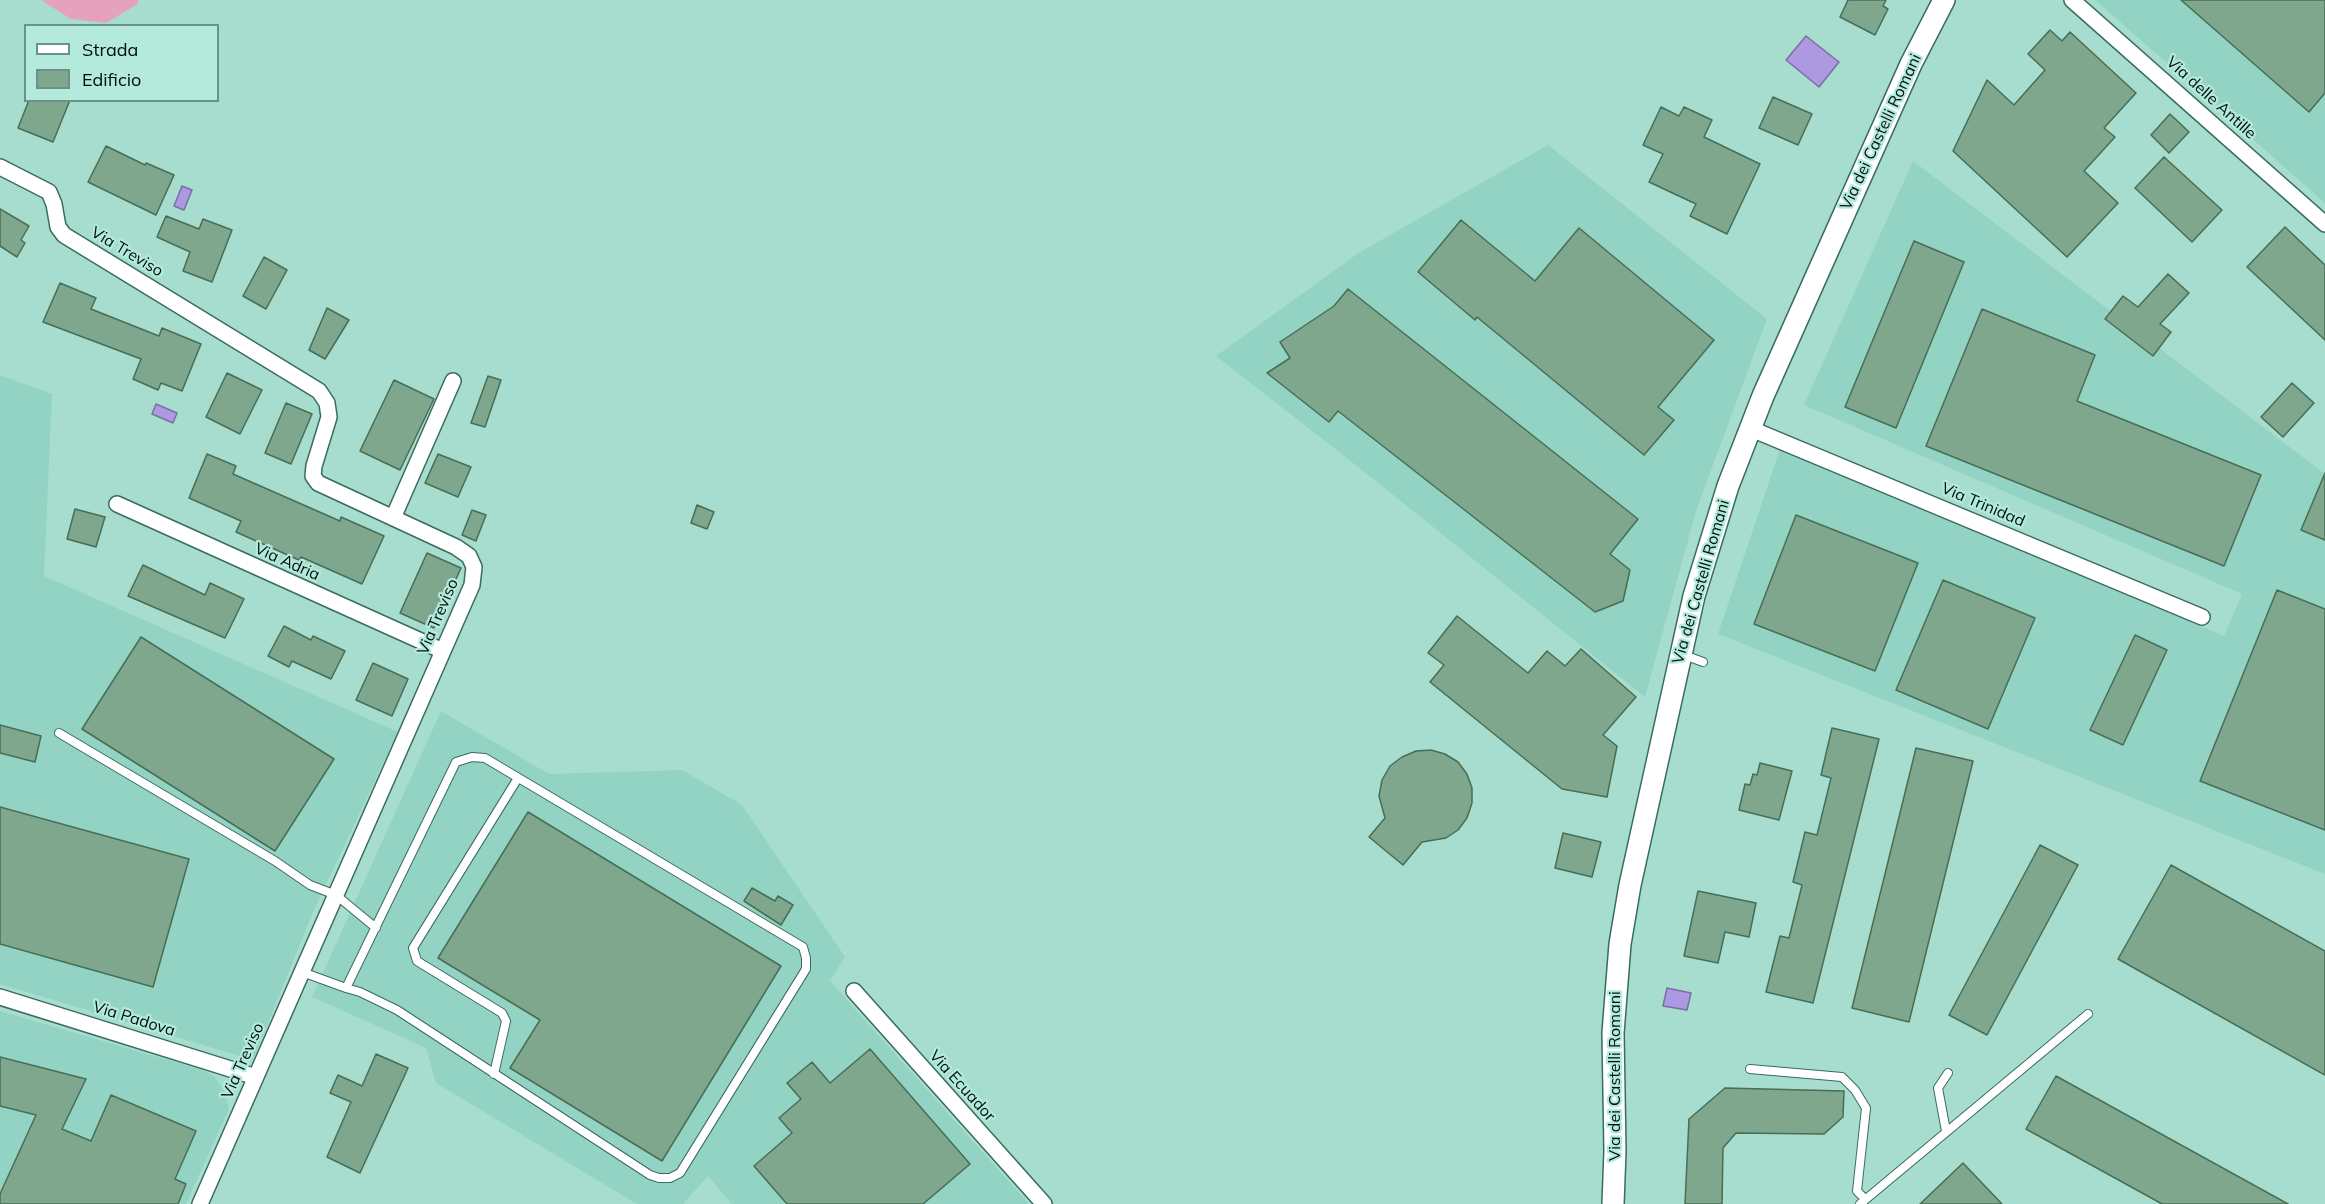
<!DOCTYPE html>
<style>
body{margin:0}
#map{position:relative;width:2325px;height:1204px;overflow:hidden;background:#a7ddce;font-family:Mulish,sans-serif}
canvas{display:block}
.legend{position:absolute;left:24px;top:24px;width:195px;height:78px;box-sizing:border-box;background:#b3eadb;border:2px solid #6b9288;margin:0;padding:8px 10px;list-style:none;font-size:18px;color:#000f0b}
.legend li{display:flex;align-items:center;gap:12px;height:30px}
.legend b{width:30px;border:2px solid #6b9288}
</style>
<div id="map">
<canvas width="2325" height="1204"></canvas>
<ul class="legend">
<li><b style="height:8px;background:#fff"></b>Strada</li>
<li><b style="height:16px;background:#7ea78d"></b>Edificio</li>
</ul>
</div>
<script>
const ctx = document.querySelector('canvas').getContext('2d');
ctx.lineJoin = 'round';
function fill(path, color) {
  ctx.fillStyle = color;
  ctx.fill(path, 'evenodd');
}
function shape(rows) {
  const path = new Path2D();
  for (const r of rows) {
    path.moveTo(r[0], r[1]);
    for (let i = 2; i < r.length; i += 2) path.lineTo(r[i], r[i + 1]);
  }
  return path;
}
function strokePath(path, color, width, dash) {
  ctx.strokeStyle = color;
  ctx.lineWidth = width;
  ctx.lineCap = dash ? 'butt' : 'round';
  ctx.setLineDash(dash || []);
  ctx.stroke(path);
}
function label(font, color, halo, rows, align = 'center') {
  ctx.font = font + ' Mulish,sans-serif';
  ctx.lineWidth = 4.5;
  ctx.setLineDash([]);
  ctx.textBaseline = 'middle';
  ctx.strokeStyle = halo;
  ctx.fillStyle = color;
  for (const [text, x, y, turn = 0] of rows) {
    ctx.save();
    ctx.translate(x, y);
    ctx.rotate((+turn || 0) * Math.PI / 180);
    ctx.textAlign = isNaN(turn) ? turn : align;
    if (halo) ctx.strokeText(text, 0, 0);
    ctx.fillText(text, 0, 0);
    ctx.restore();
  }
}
const built = shape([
 [2095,0,2325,0,2325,203,2118,20],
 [1548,145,1767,319,1696,511,1645,697,1371,477,1216,356,1360,252],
 [1913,161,2325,474,2325,874,1718,634,1780,449,2224,636,2242,594,1804,405],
 [0,375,52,394,44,576,398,732,313,912,253,1060,0,984],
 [441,711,549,774,682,770,742,805,845,957,830,981,1029,1204,732,1204,708,1176,683,1204,637,1204,436,1083,426,1048,312,997],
 [0,1011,202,1070,215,1077,225,1093,229,1109,186,1204,0,1204]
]);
const green = shape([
 [41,0,138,0,138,4,106,23,71,19]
]);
const water = shape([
 [1806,36,1839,62,1819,87,1786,60,1806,36],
 [182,186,192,190,184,210,174,206,182,186],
 [156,404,177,413,173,423,152,414,156,404],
 [1667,988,1691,993,1687,1010,1663,1006,1667,988]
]);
const building = shape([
 [1848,0,1886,0,1883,6,1888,9,1875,35,1840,17,1848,0],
 [2181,0,2325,0,2325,93,2309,112,2181,0],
 [2050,30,2062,41,2070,32,2136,93,2104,128,2115,137,2084,171,2118,203,2067,257,1953,151,1987,80,2014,105,2045,70,2028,54,2050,30],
 [1773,97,1812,114,1798,145,1759,128,1773,97],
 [29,100,70,100,53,142,18,128,29,100],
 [1661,107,1679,116,1684,107,1712,120,1704,137,1760,164,1727,234,1690,216,1696,204,1649,182,1663,154,1643,145,1661,107],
 [2170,114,2189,132,2169,153,2151,135,2170,114],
 [106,146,145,165,146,163,174,175,156,215,88,182,106,146],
 [2164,157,2222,210,2192,242,2135,188,2164,157],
 [0,209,29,226,21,240,25,243,17,257,0,246,0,209],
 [166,216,199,229,203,219,232,230,212,282,183,271,190,252,157,237,166,216],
 [1461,220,1535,281,1579,228,1714,340,1658,407,1674,420,1644,455,1477,317,1475,320,1418,272,1461,220],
 [2285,227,2325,265,2325,340,2247,267,2285,227],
 [1914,241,1964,262,1896,428,1845,407,1914,241],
 [264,257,287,270,266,309,243,296,264,257],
 [2168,274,2189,293,2160,324,2171,332,2153,356,2105,319,2123,296,2138,307,2168,274],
 [60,283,96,298,91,309,159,336,162,328,201,344,182,391,161,383,158,390,133,379,141,359,43,322,60,283],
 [1348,289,1638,519,1610,554,1630,570,1623,601,1595,612,1338,411,1329,422,1267,373,1290,358,1280,342,1334,306,1348,289],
 [327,308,349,320,325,359,309,350,327,308],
 [1982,309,2095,355,2077,401,2261,475,2224,566,1926,446,1982,309],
 [227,373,262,390,240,434,206,417,227,373],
 [488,376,501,380,485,427,471,423,488,376],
 [394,380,434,399,400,470,360,451,394,380],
 [2292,383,2314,403,2283,437,2261,417,2292,383],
 [286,403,312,414,291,464,265,453,286,403],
 [207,454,236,466,233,474,340,521,341,517,384,536,362,584,301,557,299,560,236,532,241,521,189,498,207,454],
 [438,454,471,467,458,497,425,483,438,454],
 [2325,473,2325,540,2301,530,2325,473],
 [697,505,714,512,707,529,691,523,697,505],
 [75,509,105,517,96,547,67,539,75,509],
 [472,510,486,515,476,541,462,535,472,510],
 [1796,515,1918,563,1875,671,1754,624,1796,515],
 [427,553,461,568,434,628,400,613,427,553],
 [143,565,205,595,210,583,244,599,225,638,128,596,143,565],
 [1943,580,2035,618,1988,729,1896,690,1943,580],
 [2277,590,2325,609,2325,830,2200,781,2277,590],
 [1457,616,1528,673,1547,651,1565,666,1581,649,1636,697,1603,735,1617,746,1607,797,1562,789,1430,682,1444,665,1428,653,1457,616],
 [284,626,311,640,313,636,345,651,331,679,292,661,289,667,268,656,284,626],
 [2135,635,2167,650,2123,745,2090,730,2135,635],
 [141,637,334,759,275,851,82,729,141,637],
 [373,663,408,679,392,716,356,700,373,663],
 [0,725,41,736,35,762,0,753,0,725],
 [1832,728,1879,739,1813,1003,1766,992,1780,936,1789,938,1802,885,1793,882,1805,832,1817,835,1831,778,1821,775,1832,728],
 [1916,748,1973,761,1909,1022,1852,1008,1916,748],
 [1431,750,1445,754,1458,762,1467,774,1472,788,1472,803,1467,818,1458,830,1446,838,1422,842,1403,865,1369,837,1385,818,1379,796,1382,780,1390,766,1402,757,1416,751,1431,750],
 [1760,763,1792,771,1779,820,1739,810,1745,784,1750,785,1753,774,1757,775,1760,763],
 [0,807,189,859,153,987,0,944,0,807],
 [528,812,781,966,662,1161,510,1068,540,1020,438,958,528,812],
 [1563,833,1601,842,1592,877,1555,868,1563,833],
 [2040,845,2078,865,1987,1035,1949,1015,2040,845],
 [2171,865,2325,951,2325,1075,2118,959,2171,865],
 [752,888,775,901,778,896,793,905,781,925,744,901,752,888],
 [1698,891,1756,903,1749,937,1725,932,1718,963,1684,956,1698,891],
 [870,1049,970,1164,923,1204,787,1204,754,1166,792,1133,779,1118,801,1099,787,1083,812,1062,830,1083,870,1049],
 [376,1054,408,1068,360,1173,327,1157,351,1102,330,1093,338,1075,362,1086,376,1054],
 [0,1057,86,1079,62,1129,91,1141,111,1095,196,1131,175,1179,186,1184,178,1204,0,1204,0,1194,36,1115,0,1106,0,1057],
 [2056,1076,2288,1204,2162,1204,2026,1129,2056,1076],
 [1725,1088,1844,1091,1843,1117,1824,1134,1736,1133,1723,1148,1722,1204,1685,1204,1689,1119,1725,1088],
 [1963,1163,2002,1204,1920,1204,1963,1163]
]);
const service = shape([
 [1684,655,1703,662],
 [59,733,275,861,310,885,336,895,376,928],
 [302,972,346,988,360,992,397,1010,650,1175,659,1178,670,1178,680,1173,806,969,806,958,803,947,485,758,472,757,456,762,346,988],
 [1750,1069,1842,1077,1855,1090,1866,1108,1857,1191,1865,1199],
 [494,1074,506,1021,502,1013,417,961,413,948,518,778],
 [1946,1131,1938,1088,1948,1073],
 [1860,1204,2088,1014]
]);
const minor = shape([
 [2072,0,2325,224],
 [0,167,49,192,54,204,58,227,64,235,319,391,327,403,329,417,314,466,313,476,318,483,456,547,469,556,474,567,472,585,200,1204],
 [1749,428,2202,617],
 [117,504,443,651],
 [393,518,453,381],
 [854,991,1044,1204],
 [0,997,256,1077]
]);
const secondary = shape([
 [1613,1204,1615,1151,1613,1033,1620,944,1630,885,1694,596,1728,486,1763,396,1911,64,1944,0]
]);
const streetNames = [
 ["Via delle Antille",2211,98,42],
 ["Via dei Castelli Romani",1881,132,-65],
 ["Via Treviso",127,252,31],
 ["Via Trinidad",1983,505,23],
 ["Via Adria",287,562,24],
 ["Via dei Castelli Romani",1701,582,-74],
 ["Via Treviso",438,617,-67],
 ["Via Padova",134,1019,17],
 ["Via Treviso",243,1061,-66],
 ["Via dei Castelli Romani",1615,1076,-90],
 ["Via Ecuador",962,1086,48]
];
fill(built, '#93d3c3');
fill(green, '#e6a2ba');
fill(water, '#ad98e2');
strokePath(water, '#796fa2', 1.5);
fill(building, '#7ea78d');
strokePath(building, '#476e56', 1.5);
strokePath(service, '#396c60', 10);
strokePath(minor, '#396c60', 18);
strokePath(secondary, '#396c60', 24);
strokePath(service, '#fff', 8);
strokePath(minor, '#fff', 15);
strokePath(secondary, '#fff', 21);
label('16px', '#000f0b', '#b3eadb', streetNames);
</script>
